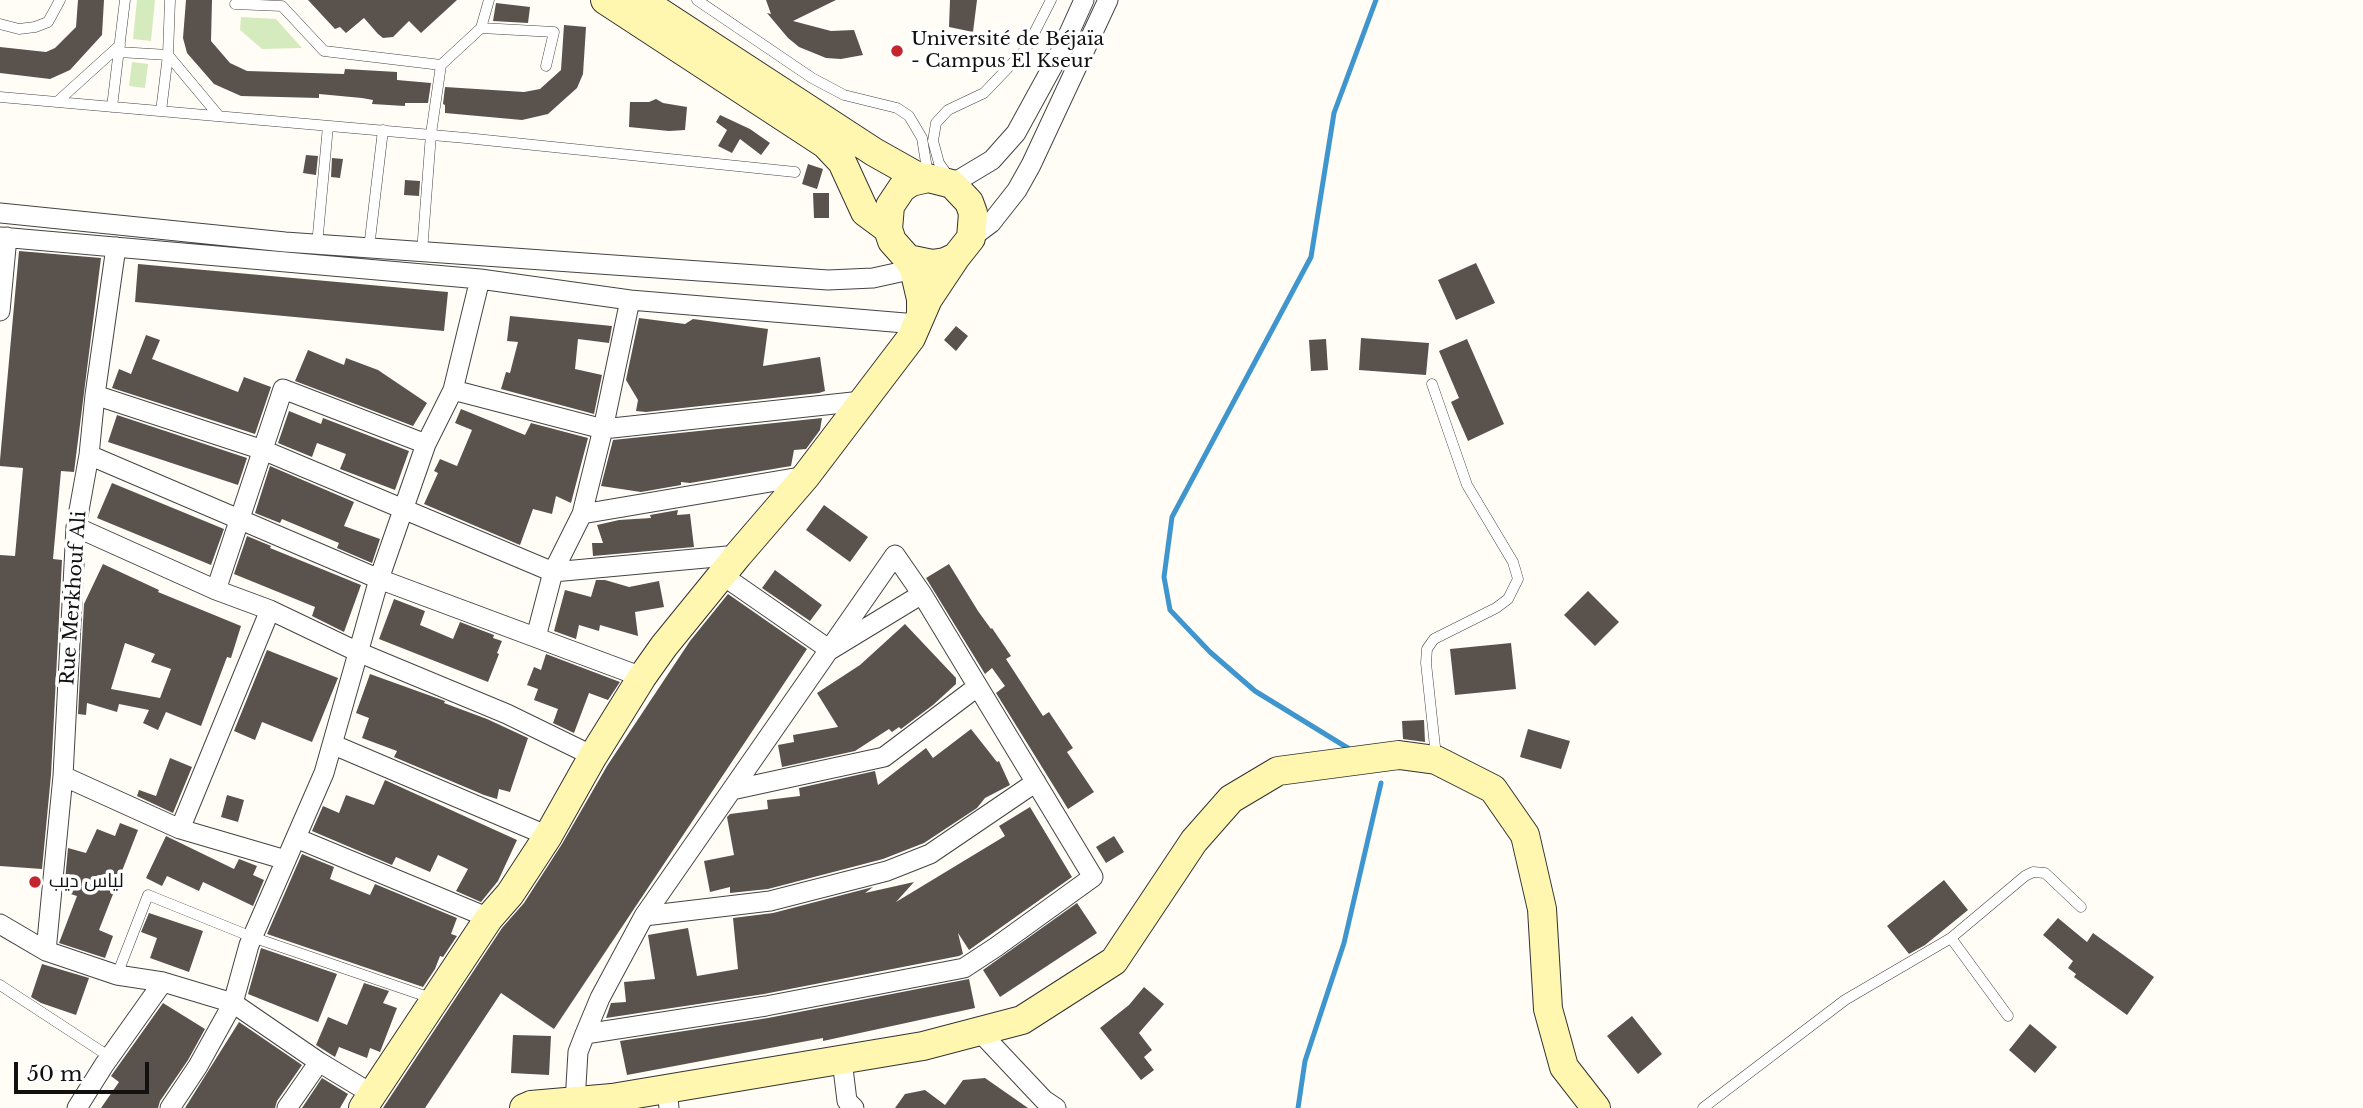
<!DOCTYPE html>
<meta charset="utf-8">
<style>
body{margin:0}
#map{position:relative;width:2363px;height:1108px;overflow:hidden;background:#fffdf5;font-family:"Libre Baskerville",serif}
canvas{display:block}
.scale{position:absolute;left:14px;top:1062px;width:135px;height:32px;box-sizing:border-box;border:4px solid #111;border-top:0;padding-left:9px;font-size:21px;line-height:24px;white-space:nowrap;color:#111;-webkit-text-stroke:5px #fff;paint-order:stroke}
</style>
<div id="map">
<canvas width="2363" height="1108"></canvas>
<div class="scale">50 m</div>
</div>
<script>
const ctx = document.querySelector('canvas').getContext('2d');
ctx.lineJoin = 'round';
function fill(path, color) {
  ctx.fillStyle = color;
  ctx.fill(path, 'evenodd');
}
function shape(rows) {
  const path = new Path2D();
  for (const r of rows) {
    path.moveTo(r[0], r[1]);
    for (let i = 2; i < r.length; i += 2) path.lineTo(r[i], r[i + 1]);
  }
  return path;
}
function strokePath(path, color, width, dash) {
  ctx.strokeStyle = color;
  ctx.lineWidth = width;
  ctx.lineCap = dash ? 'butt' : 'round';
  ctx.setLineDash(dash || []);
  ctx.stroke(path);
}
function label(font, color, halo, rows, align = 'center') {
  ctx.font = font + ' "Libre Baskerville",Cairo,serif';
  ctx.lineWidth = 7;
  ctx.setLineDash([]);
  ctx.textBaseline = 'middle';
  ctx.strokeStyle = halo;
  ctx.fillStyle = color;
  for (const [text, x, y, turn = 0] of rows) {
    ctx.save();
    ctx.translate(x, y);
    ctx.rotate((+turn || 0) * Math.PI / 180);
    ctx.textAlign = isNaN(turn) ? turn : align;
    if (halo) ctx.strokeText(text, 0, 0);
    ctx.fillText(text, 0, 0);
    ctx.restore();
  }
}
const green = shape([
 [137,0,155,0,151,41,133,39],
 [241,17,276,19,302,48,262,49,240,30],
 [132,62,148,64,145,88,129,86]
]);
const stream = shape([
 [1351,750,1255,691,1210,652,1170,610,1164,577,1172,517,1311,257,1334,113,1376,0],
 [1298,1108,1305,1061,1344,943,1381,783]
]);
const building = shape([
 [78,0,104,0,102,35,70,70,50,79,0,73,0,47,46,52,55,48,76,27],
 [186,0,212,0,211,41,230,63,247,71,344,74,345,69,397,72,397,80,431,83,428,103,405,103,405,106,372,104,373,100,362,98,319,94,319,98,241,96,214,84,187,53,183,38],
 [308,0,457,0,421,33,409,21,393,37,383,38,378,34,364,18,346,33,340,27,335,29],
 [766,0,836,0,793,21,831,31,854,30,863,55,841,59,826,58,799,47,788,38,767,13,771,14],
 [950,0,977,0,973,32,949,27],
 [496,3,530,7,528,23,493,21],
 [564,25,586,27,583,74,577,88,548,114,522,120,445,113,445,105,443,104,445,87,524,92,540,89,561,70],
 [656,99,663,103,687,107,685,130,669,131,629,127,630,102,649,102],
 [720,115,750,129,770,143,761,155,740,139,732,153,718,146,727,130,716,122],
 [306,155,318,156,316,175,303,173],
 [332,158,343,159,340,178,331,177],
 [808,164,823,169,817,189,802,184],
 [405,180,420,181,419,196,404,195],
 [813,193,829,193,829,218,814,218],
 [19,251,101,258,74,472,61,471,53,559,62,560,51,775,42,869,0,866,0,555,15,556,23,468,0,466,0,460],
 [1476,263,1495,303,1456,320,1438,280],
 [138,264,448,292,444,331,135,302],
 [510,316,612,326,609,343,578,339,575,369,602,375,594,414,501,389,506,372,510,373,518,342,507,341],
 [639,318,685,324,693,319,768,329,763,366,820,357,825,391,819,393,646,412,636,411,638,400,626,380],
 [956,326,968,336,956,351,944,340],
 [146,335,160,340,152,359,238,392,244,377,271,387,255,434,112,388,119,369,131,374],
 [1361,338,1429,343,1426,375,1359,370],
 [1326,339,1328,370,1311,371,1309,340],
 [1467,339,1504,424,1468,441,1451,402,1459,398,1439,351],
 [308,350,344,365,346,358,378,370,427,403,413,426,295,381],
 [461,409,525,435,531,423,588,438,571,503,556,496,552,514,533,509,520,545,424,504,438,473,434,471,440,459,457,466,472,430,455,423],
 [289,411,321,424,323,418,409,451,395,490,340,469,346,454,317,443,312,457,278,443],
 [117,415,247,458,238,485,108,442],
 [822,418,820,430,806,449,794,450,791,466,690,483,681,482,681,485,641,492,601,486,613,440],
 [270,466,354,502,344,526,380,539,372,563,337,548,339,543,282,519,280,523,255,513],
 [112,483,224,529,211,565,97,518],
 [824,505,868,537,850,562,806,530],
 [678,510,677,515,690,514,694,547,593,556,592,543,603,543,597,525,619,520,651,518,650,515],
 [247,536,271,546,270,548,361,585,344,632,312,616,315,607,234,574],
 [103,564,159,590,158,592,241,626,231,658,227,657,201,726,166,712,158,730,143,723,149,710,119,704,117,712,87,703,86,715,78,714,84,604],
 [125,643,155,654,151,662,171,669,160,698,111,689],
 [949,564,978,611,991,629,992,628,1011,656,1006,659,1043,716,1049,712,1073,748,1067,752,1094,792,1068,809,996,693,1005,686,992,668,985,674,926,578],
 [775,570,822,605,810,621,762,588],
 [596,580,605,580,629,587,659,581,664,607,635,612,638,636,600,625,599,631,579,625,576,639,554,631,565,590,591,597],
 [1588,591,1619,622,1595,646,1564,615],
 [728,594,807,649,554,1029,501,993,425,1108,383,1108,502,928,524,903,562,844,607,766,690,641],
 [394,599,425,611,420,625,453,639,460,622,494,635,493,638,502,641,497,653,499,654,488,682,379,639],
 [905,624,956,678,956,684,933,705,901,729,899,727,892,732,889,729,855,751,782,767,778,745,794,742,793,735,838,727,817,693,860,665],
 [1511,643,1516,689,1455,695,1450,649],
 [267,650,338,678,312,742,262,722,255,740,234,731],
 [546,654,620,682,608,700,589,693,574,733,553,723,558,709,534,700,538,689,527,685,534,667,541,670],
 [370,674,445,701,444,703,487,719,528,738,510,792,499,789,497,799,484,795,394,757,397,751,362,738,369,718,356,713],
 [1424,720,1425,742,1403,739,1402,721],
 [971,729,997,762,999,761,1010,785,985,798,977,808,924,843,883,859,768,889,730,893,730,887,710,892,704,861,734,855,727,817,730,814,768,809,767,800,800,796,799,788,875,771,878,785,926,748,933,758],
 [1528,729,1570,741,1561,769,1520,757],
 [170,758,192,767,173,813,137,796,139,790,156,796],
 [385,780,517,840,498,881,481,902,456,891,468,869,438,855,430,872,396,857,392,865,312,831,323,806,339,813,346,795,374,805],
 [227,795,244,800,238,822,221,817],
 [1030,807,1072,877,969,950,958,933,963,954,959,956,764,994,606,1018,611,1003,626,1002,624,982,655,979,648,935,688,928,697,976,738,969,733,918,773,913,873,887,865,893,914,882,896,902,1005,836,999,826],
 [120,823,138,830,99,930,113,936,105,958,59,943,77,896,64,892,68,848,86,853,97,829,115,836],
 [166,836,234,869,239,859,257,866,253,875,264,880,253,906,203,882,199,891,167,876,162,886,146,878],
 [1114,836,1124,852,1106,863,1096,847],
 [302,854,334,867,330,879,370,895,375,884,457,918,451,934,457,936,443,957,440,956,435,969,423,987,267,934],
 [1944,880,1968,910,1925,945,1909,954,1887,926],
 [1077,903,1097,933,1000,997,983,970],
 [149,913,203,931,189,972,150,958,157,938,141,932],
 [2058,918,2087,942,2093,933,2154,977,2127,1015,2074,977,2076,974,2068,968,2073,961,2043,935],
 [261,948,337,974,318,1022,248,994],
 [42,964,89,978,76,1015,41,1003,31,997],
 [969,979,975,1008,823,1041,823,1038,627,1075,620,1041,768,1018],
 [364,983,389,991,383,1003,397,1008,380,1052,370,1048,367,1058,339,1047,335,1057,316,1045,328,1017,347,1025],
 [1144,987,1164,1004,1139,1033,1152,1050,1144,1057,1154,1070,1141,1080,1100,1028,1129,1005],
 [163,1003,205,1029,188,1060,160,1101,158,1108,101,1108,119,1082,111,1076],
 [1632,1016,1662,1054,1638,1074,1607,1036],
 [239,1022,302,1065,277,1101,275,1108,185,1108],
 [2030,1024,2057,1047,2035,1073,2009,1050],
 [513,1035,551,1036,549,1075,511,1073],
 [322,1078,348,1094,340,1108,302,1108],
 [985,1078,1028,1108,895,1108,905,1094,925,1090,945,1105,963,1080]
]);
const lane = shape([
 [697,0,812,78,844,95,897,108,909,116,922,138,928,175],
 [235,4,282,6,324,51,441,65],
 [0,24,19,29,35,27,48,22,60,0],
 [481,28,554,32,546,66],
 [119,52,168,55,219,116],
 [0,97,466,138,795,172],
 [57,102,120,45],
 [112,107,125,0],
 [161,111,168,55,170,0],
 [948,176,939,163,933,141,936,123,948,110,984,93,1026,49,1051,0],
 [317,245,328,126],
 [369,248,383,130],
 [422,252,431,134,441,65,481,28,489,0],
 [1432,384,1467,485,1513,562,1518,579,1508,599,1496,608,1434,639,1427,649,1426,663,1436,756],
 [1951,938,2008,1016],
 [117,975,148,895,252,937,431,998],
 [0,985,110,1057],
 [1703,1108,1845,1000,1951,938,2025,876,2033,872,2045,873,2081,907]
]);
const street = shape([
 [952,184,992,160,1016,133,1061,51,1084,0],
 [0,213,285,242,828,280,873,278,914,269],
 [0,237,480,279,630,300,917,324],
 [971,238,991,223,1017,190,1031,165,1108,0],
 [0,311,7,237],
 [453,390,603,429,862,401],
 [95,395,263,450,553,572,738,555],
 [89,455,379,579,642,677],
 [582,514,806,476],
 [76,527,216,590,270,610,358,652,507,714,593,756],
 [722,575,830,650,922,594],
 [216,590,283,389,426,444],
 [536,637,553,572,582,514,603,429,630,300],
 [334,745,548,836],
 [63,776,180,829,286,860],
 [732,790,884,757,977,687],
 [180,829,270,610],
 [296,838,489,918],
 [644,916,770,901,887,871,930,854,1036,782],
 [0,924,46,951,117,975,163,982,233,1003,319,1062,372,1094],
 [46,951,63,776,76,527,89,455,95,395,116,247],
 [979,1031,1044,1100,1056,1108],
 [842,1060,847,1101,854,1108],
 [667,1089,669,1108],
 [575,1102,578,1052,585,1034,600,998,644,916,895,555,922,594,1093,877,996,947,964,968,766,1006,585,1034],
 [77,1108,104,1065,163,982],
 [170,1108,198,1066,233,1003,249,945,324,773,379,579,426,444,453,390,480,279],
 [287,1108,319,1062]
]);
const secondary = shape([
 [605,0,825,144,842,162,865,212,888,229],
 [641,0,874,152,922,179],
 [908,259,932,264,945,262,956,257,971,238,973,213,969,202,952,184,928,178,911,182,902,188,890,206,888,229,892,241,908,259,914,269,921,299,921,314],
 [363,1108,489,918,510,894,548,836,593,756,642,677,664,646,738,555,806,476,911,338,928,299,956,257],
 [524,1108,531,1105,612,1098,923,1046,1022,1020,1114,961,1194,841,1231,799,1278,771,1399,755,1436,760,1493,789,1525,835,1542,909,1548,1009,1564,1067,1596,1108]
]);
const markers = [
 [897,51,7,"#c4262e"],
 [35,882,7,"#c4262e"]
];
const poiNames = [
 ["Université de Béjaïa",911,40],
 ["- Campus El Kseur",911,62],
 ["لياس ديب",49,882]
];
const streetNames = [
 ["Rue Merkhouf Ali",74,598,-86]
];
fill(green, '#d5ebbd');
strokePath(stream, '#3f96cf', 5);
fill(building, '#5a524d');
strokePath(lane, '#444', 11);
strokePath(street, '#444', 21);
strokePath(secondary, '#333', 30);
strokePath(lane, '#fff', 10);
strokePath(street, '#fff', 19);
strokePath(secondary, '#fff6b0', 28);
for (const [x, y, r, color] of markers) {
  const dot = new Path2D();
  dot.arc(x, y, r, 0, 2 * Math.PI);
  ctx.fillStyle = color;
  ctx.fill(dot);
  strokePath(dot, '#fff', 2.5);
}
label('19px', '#111', '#fff', poiNames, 'left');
label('19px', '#111', '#fff', streetNames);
</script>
